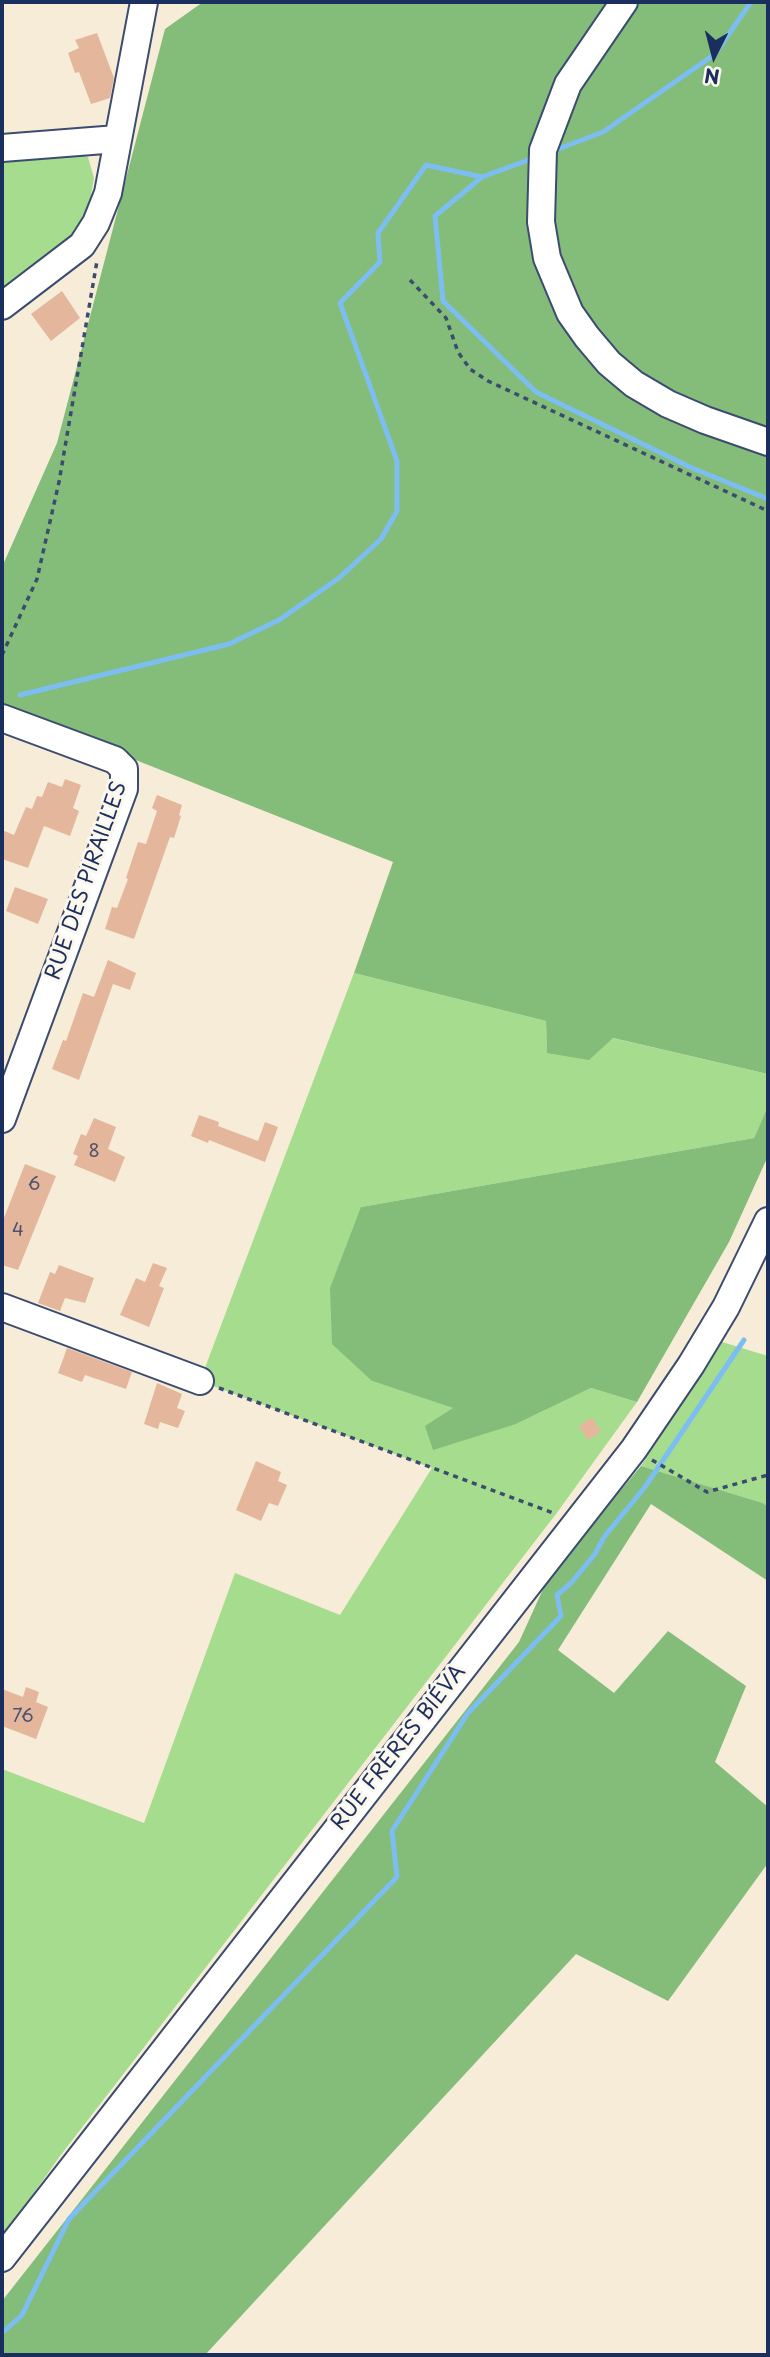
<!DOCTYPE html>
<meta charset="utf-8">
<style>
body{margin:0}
#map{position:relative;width:770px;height:2357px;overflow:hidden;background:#f6ecd8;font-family:"Playpen Sans",sans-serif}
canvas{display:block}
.frame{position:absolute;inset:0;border:4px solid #1b2f5e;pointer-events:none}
.north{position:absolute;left:679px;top:21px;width:70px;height:70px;-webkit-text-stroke:5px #fbf7ec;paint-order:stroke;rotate:186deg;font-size:19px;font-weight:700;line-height:28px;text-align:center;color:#1b2f5e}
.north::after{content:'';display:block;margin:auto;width:24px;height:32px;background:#1b2f5e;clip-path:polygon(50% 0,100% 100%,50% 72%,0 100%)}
</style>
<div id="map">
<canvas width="770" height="2357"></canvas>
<div class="frame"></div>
<div class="north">N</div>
</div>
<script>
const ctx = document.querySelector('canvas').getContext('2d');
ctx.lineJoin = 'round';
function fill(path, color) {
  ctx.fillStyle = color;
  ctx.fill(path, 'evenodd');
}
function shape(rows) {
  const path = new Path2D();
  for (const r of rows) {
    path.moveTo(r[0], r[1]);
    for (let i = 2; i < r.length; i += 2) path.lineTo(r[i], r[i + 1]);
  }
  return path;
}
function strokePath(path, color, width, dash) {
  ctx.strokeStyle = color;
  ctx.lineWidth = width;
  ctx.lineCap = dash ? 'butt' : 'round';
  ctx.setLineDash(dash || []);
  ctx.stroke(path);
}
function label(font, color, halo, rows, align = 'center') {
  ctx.font = font + ' "Playpen Sans",sans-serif';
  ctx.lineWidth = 6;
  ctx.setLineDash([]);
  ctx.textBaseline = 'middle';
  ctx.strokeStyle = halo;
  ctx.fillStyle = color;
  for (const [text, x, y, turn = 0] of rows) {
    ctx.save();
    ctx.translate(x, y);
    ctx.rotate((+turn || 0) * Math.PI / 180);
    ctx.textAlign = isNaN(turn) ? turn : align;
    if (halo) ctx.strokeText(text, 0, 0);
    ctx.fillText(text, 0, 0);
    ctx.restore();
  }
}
const green = shape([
 [81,153,88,157,94,178,88,212,78,229,48,259,2,295,2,159],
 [354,973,546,1021,547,1052,612,1038,768,1074,768,1106,754,1138,361,1207,372,1381,454,1408,516,1424,591,1388,637,1402,556,1514,60,2156,2,2238,2,1769,144,1823,235,1573,340,1615,432,1468,200,1381],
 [722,1342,768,1356,768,1507,763,1503,641,1466]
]);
const forest = shape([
 [203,2,768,2,768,1074,613,1038,589,1060,547,1053,546,1021,354,973,393,862,2,707,2,629,4,625,2,623,2,567,57,443,165,29],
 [768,1106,768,1156,729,1242,637,1402,591,1388,516,1424,433,1450,425,1426,453,1408,372,1381,332,1344,330,1288,361,1207,754,1138],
 [641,1466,763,1503,768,1507,768,1581,651,1504,558,1650,614,1693,668,1631,746,1686,715,1762,768,1807,768,1863,668,2001,576,1954,205,2355,2,2355,2,2301,519,1642,549,1576]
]);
const stream = shape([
 [553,151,603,132,715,54,751,2],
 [534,158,482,177,435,216,443,301,536,392,692,468,768,499],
 [20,695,229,644,279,620,339,578,381,539,397,511,397,461,340,303,380,262,378,233,426,165,482,177],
 [2,2333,22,2315,69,2219,397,1877,392,1831,468,1713,561,1616,557,1595,571,1583,595,1554,604,1537,645,1487,744,1340]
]);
const building = shape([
 [97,33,114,78,110,98,91,104,79,72,75,73,68,53,79,48,75,40],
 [62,291,80,318,51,341,31,314],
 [65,779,81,785,73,808,79,811,70,836,44,826,28,868,2,859,2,830,14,835,26,807,32,809,37,796,42,797,48,782,62,787],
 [157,795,182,805,179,815,181,816,174,838,170,837,134,939,105,929,112,907,117,908,128,879,126,878,138,842,146,844,157,811,152,808],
 [15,887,48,899,38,924,6,911],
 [108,960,136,973,130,990,113,984,79,1080,52,1069,63,1040,66,1041,83,993,94,997],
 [199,1115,219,1122,218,1126,258,1141,265,1122,278,1127,265,1162,209,1140,208,1143,191,1136],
 [94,1118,116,1127,108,1149,125,1157,115,1182,74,1165,78,1156,73,1154,81,1134,86,1136],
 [25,1164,56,1176,18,1270,2,1265,2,1223],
 [153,1263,167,1268,159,1286,164,1288,149,1327,120,1315,136,1278,145,1282],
 [59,1265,94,1278,85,1303,65,1298,60,1311,38,1303,50,1272,55,1274],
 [67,1348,132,1372,126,1389,85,1375,82,1382,58,1373],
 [157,1383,182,1394,177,1408,185,1411,178,1428,160,1422,158,1429,144,1424],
 [592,1417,601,1432,588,1440,579,1426],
 [256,1461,281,1472,278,1481,287,1485,278,1506,269,1503,261,1521,236,1510],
 [26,1687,39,1692,36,1702,48,1707,36,1739,2,1726,2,1689,23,1697]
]);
const path = shape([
 [410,280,446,318,458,352,470,369,488,381,768,511],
 [2,655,37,579,59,482,97,261],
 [219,1388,556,1514],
 [652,1460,707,1492,768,1475]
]);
const minor = shape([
 [624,2,568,84,543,150,541,222,547,258,570,313,587,337,609,363,634,384,668,404,705,420,768,442],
 [2,148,117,139],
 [2,306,82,245,96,223,108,193,144,2],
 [2,718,115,760,124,769,124,789,2,1119],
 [2,1307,200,1381],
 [2,2258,634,1449,691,1365,726,1307,768,1221]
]);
const numberNames = [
 ["8",94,1152],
 ["6",34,1185],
 ["4",18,1231],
 ["76",23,1717]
];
const streetNames = [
 ["RUE DES PIRAILLES",87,881,-71],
 ["RUE FRÈRES BIÉVA",399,1748,-52]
];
fill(green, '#a5dc8e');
fill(forest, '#84bc79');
strokePath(stream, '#7dbef2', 5);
fill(building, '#e4b79c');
strokePath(minor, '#3c4b70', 30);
strokePath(path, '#3c4b70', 3.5, [5, 5]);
strokePath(minor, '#fff', 26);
label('18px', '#4d516e', null, numberNames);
label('21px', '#1b2f5e', '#fbf7ec', streetNames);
</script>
